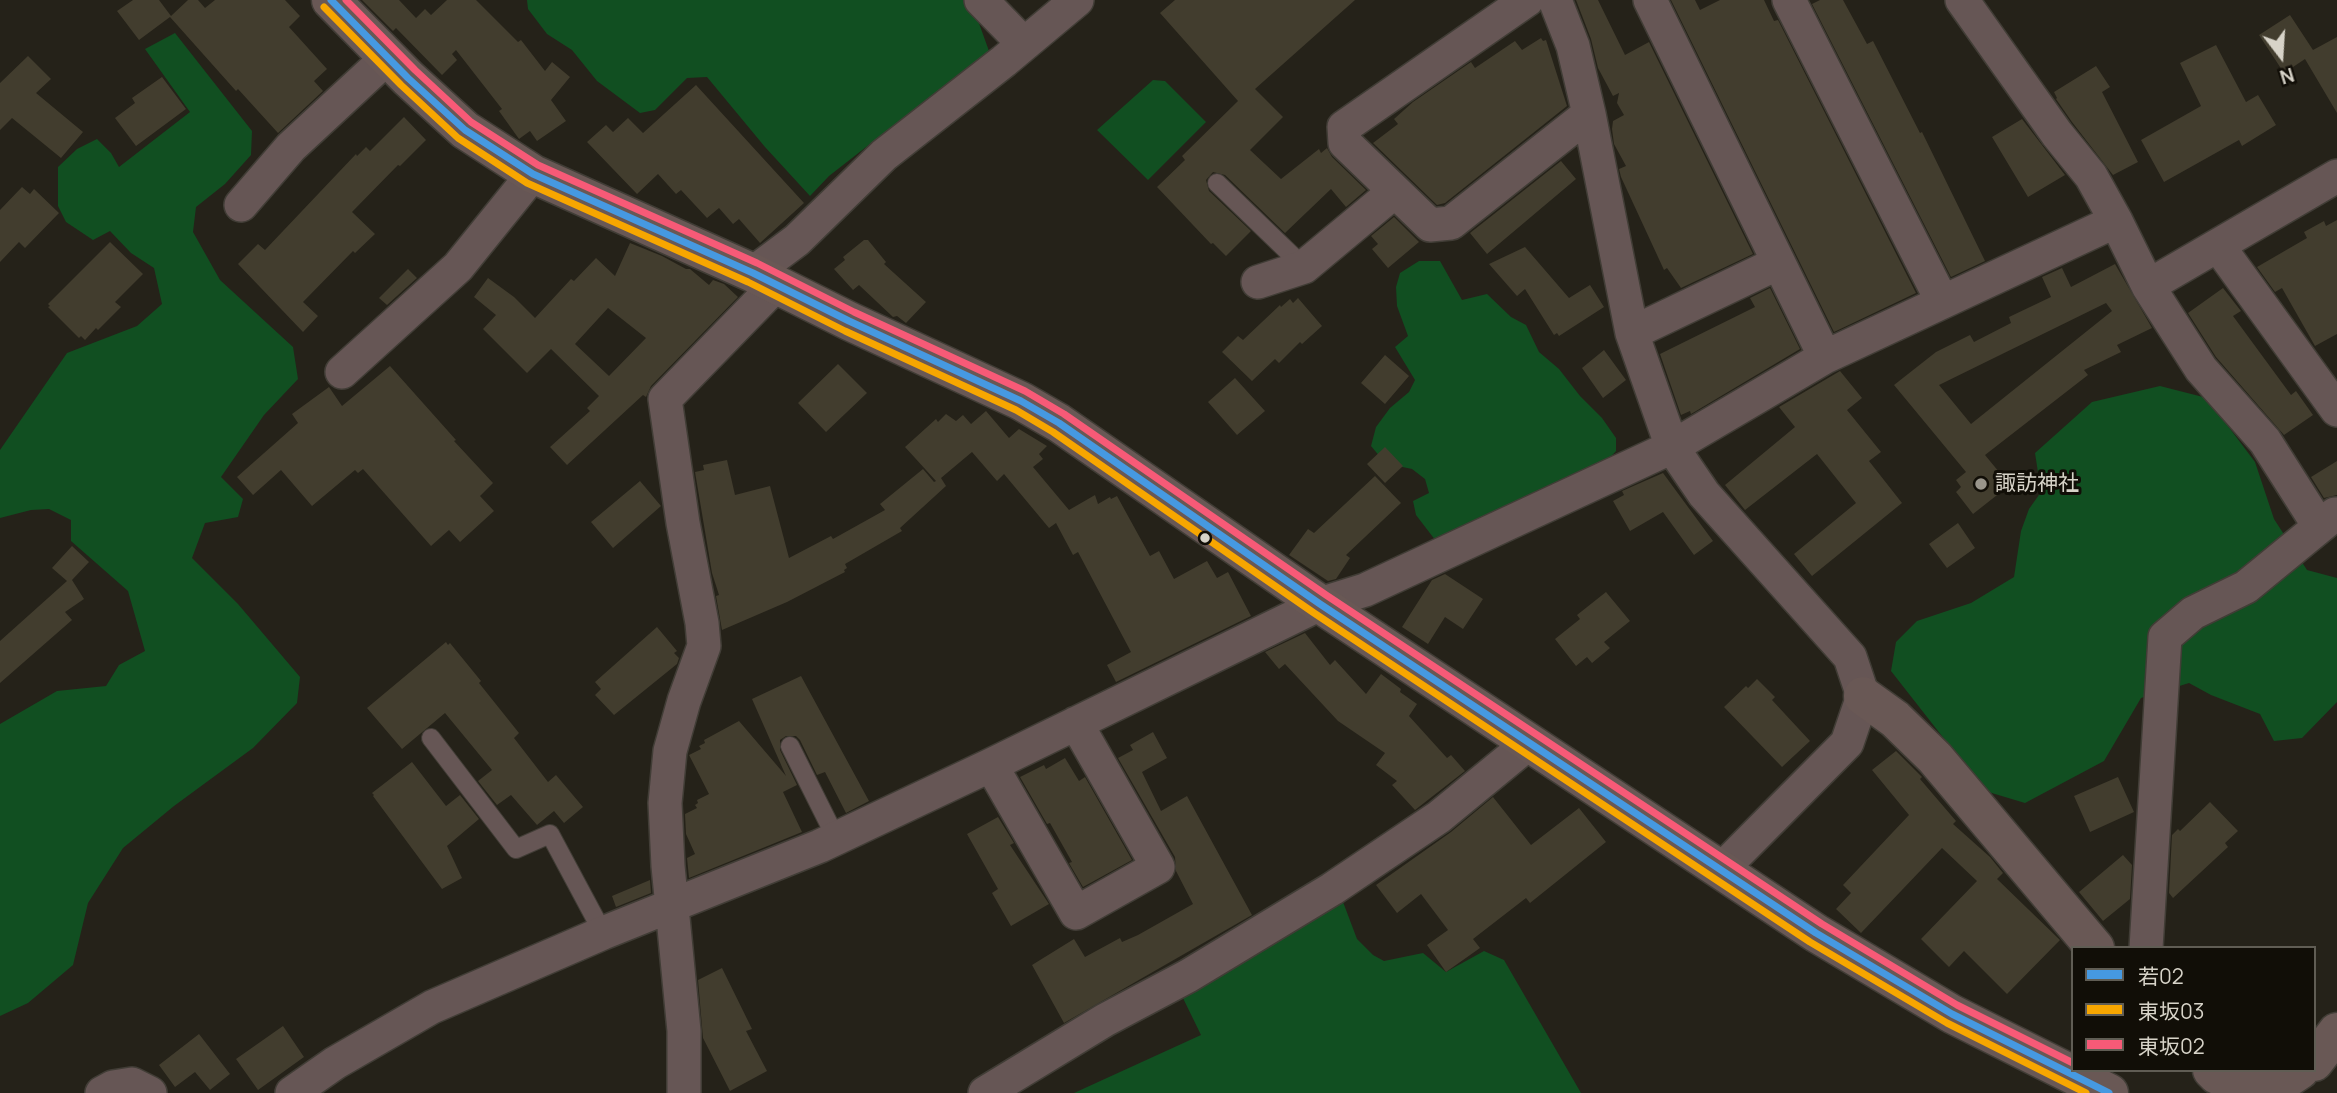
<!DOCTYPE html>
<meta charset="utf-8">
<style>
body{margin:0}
#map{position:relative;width:2337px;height:1093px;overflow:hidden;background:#252219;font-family:Manrope,"Noto Sans JP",sans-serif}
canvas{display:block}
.legend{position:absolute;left:2071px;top:946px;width:245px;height:126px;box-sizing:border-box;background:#110e07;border:2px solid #605d54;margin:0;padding:9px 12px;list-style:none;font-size:21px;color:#d7d3c8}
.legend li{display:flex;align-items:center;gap:14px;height:35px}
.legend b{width:35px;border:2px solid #605d54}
.north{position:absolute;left:2246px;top:21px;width:70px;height:70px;-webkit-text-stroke:5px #110e07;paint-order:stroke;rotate:163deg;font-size:19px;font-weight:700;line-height:28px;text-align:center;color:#d7d3c8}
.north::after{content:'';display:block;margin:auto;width:24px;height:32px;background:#d7d3c8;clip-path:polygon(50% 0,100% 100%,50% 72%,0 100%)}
</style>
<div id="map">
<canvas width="2337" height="1093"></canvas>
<ul class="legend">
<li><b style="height:9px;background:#4699e1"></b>若02</li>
<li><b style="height:9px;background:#f7a600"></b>東坂03</li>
<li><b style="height:9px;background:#f75a77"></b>東坂02</li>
</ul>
<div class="north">N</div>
</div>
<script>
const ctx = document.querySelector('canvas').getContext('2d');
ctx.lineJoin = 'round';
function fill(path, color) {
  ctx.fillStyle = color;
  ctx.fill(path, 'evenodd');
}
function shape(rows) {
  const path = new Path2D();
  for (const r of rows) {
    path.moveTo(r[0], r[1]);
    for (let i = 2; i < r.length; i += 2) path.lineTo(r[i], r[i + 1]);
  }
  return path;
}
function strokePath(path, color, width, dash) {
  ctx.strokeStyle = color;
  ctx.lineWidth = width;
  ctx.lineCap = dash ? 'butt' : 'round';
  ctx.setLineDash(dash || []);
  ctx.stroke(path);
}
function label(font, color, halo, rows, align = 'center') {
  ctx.font = font + ' Manrope,"Noto Sans JP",sans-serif';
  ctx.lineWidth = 6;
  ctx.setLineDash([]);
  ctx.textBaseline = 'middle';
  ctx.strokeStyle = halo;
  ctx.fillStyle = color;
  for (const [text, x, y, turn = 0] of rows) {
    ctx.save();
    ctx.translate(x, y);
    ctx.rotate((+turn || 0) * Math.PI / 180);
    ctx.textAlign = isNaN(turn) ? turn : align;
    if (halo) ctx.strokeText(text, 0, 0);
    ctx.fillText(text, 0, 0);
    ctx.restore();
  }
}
const green = shape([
 [527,0,964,0,976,15,989,51,941,94,870,144,829,176,810,196,765,147,707,77,687,78,655,110,640,113,597,81,572,50,547,34,528,9],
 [175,33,252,131,251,155,225,184,196,207,193,232,220,280,293,347,298,379,264,415,221,477,243,499,238,517,205,523,192,558,238,604,300,677,297,703,253,748,174,806,123,848,88,903,73,965,28,1003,0,1016,0,724,57,691,106,686,119,665,145,651,128,591,71,541,71,520,49,509,31,510,0,518,0,450,67,353,137,326,162,304,154,268,131,253,110,231,93,240,66,222,58,206,58,167,77,149,97,139,111,153,119,167,190,112,145,49],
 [1153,80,1165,81,1206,122,1148,180,1097,130],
 [1419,261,1440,261,1462,300,1487,294,1511,317,1526,325,1539,352,1559,369,1580,396,1602,418,1616,438,1616,451,1597,472,1439,545,1416,515,1413,501,1429,493,1425,479,1412,469,1393,465,1381,458,1371,446,1376,427,1390,408,1409,392,1415,380,1395,347,1408,336,1397,306,1396,287,1400,273],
 [2160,386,2207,398,2255,462,2274,519,2307,570,2337,578,2337,702,2302,738,2274,741,2260,714,2211,695,2189,683,2141,698,2104,761,2025,803,1985,791,1891,671,1896,642,1917,621,1971,603,2014,577,2021,531,2029,509,2041,492,2035,453,2092,402],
 [1340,894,1357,939,1373,955,1384,961,1423,953,1446,972,1484,951,1504,960,1581,1093,1074,1093,1201,1035,1180,992]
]);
const building = shape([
 [133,0,159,0,171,16,188,0,198,0,205,8,215,0,285,0,300,16,289,27,327,69,314,81,323,91,278,133,238,89,236,91,170,17,139,40,117,11],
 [362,0,399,0,416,18,425,9,431,15,447,0,476,0,518,42,521,40,545,71,552,62,570,77,551,100,566,121,537,141,530,131,519,139,499,111,502,109,456,50,452,54,457,60,442,75,396,28,393,31],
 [1175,0,1355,0,1255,89,1283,117,1250,150,1281,179,1319,149,1321,153,1327,148,1332,157,1366,190,1346,207,1331,189,1285,233,1225,175,1213,172,1206,180,1209,191,1251,231,1226,256,1213,243,1211,244,1157,187,1185,160,1182,156,1238,101,1160,13],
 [1576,0,1598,0,1625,55,1649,42,1753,254,1681,288,1667,268,1664,270,1621,177,1619,169,1626,166,1614,144,1612,129,1613,121,1624,115,1617,103,1619,93,1613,96,1598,68,1591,39],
 [1671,0,1695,0,1700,10,1720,0,1764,0,1774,21,1778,20,1916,293,1834,332],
 [1820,0,1843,0,1867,44,1873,41,1920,133,1922,132,1985,261,1951,277,1812,4],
 [2290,15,2313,50,2337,37,2337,113,2305,59,2284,73,2259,35],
 [1541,38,1543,41,1546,40,1567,106,1445,203,1437,205,1373,143,1398,124,1394,119,1413,102,1471,62,1475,68,1515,41,1522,50],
 [2216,45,2246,102,2258,95,2276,125,2242,146,2239,140,2164,182,2141,140,2201,106,2180,63],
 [28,56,51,79,36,93,83,132,61,158,12,118,0,130,0,83],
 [2096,66,2110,87,2102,92,2138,162,2113,175,2072,122,2056,99,2057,98,2054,92],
 [162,77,186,109,136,146,115,118,135,103,132,98],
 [696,85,804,203,760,243,739,219,733,224,719,208,707,218,681,190,676,194,658,174,637,194,587,142,606,125,613,132,628,118,643,133],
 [404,117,426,140,400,166,398,165,352,212,375,234,355,253,353,251,303,302,318,316,303,332,238,264,258,244,265,250,356,154,357,156,366,147,370,151],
 [2022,119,2065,175,2028,197,1992,137],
 [1561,161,1576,179,1487,254,1470,233],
 [22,187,30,194,34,189,59,213,25,248,19,242,0,262,0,210],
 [1394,217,1419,242,1388,268,1372,249,1378,244,1371,236],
 [2337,220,2337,334,2315,346,2282,288,2275,292,2257,267,2307,238,2304,232,2324,221,2326,226],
 [864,240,868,240,886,262,884,264,926,302,906,323,897,316,893,317,859,285,853,290,834,269,845,260,843,257],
 [110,242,143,274,115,302,121,307,98,330,96,328,85,340,81,336,79,338,48,307,50,306,48,304],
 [630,243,662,256,686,269,690,269,709,285,713,280,724,284,738,297,651,386,646,397,643,395,567,465,550,447,590,411,587,408,599,396,551,349,527,373,483,329,496,315,474,297,488,278,514,297,535,318,571,279,574,281,596,258,615,276],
 [608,308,646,338,609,376,575,344],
 [1525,247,1569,298,1590,285,1604,307,1559,336,1557,333,1554,335,1525,289,1517,296,1489,264],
 [2115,264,2152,328,2117,345,2121,352,2084,370,2088,375,1985,455,2004,478,2000,481,2006,488,1973,514,1956,492,1961,487,1956,480,1966,472,1894,385,1936,352,1970,335,1974,342,2011,323,2009,317,2051,297,2042,277,2062,268,2071,287],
 [2106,303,2112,311,1971,424,1939,385],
 [408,269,417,278,387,305,379,298],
 [1770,288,1800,349,1691,414,1690,411,1681,415,1660,354,1755,307,1750,298],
 [2223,288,2241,311,2233,316,2291,395,2296,391,2313,415,2284,435,2216,357,2188,313],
 [1298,298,1322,326,1302,344,1300,342,1279,363,1275,359,1252,381,1222,352,1238,336,1243,340,1280,305,1281,307,1290,299,1293,303],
 [1604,350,1626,380,1603,398,1582,368],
 [1385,355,1409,376,1385,404,1361,383],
 [838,364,867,393,826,432,798,403],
 [390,366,456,440,454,441,493,483,480,496,494,511,460,542,449,530,431,546,363,469,358,473,355,470,312,506,281,470,253,495,237,477,298,423,292,414,329,387,342,406],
 [1840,371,1862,398,1847,410,1881,452,1869,461,1902,503,1812,576,1794,554,1856,503,1817,454,1745,510,1725,485,1795,427,1779,407],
 [1235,378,1265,411,1237,435,1208,402],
 [986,411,1009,438,1019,429,1047,446,1039,454,1043,459,1033,467,1069,510,1095,495,1098,504,1110,497,1111,499,1117,496,1150,556,1159,551,1174,579,1207,561,1217,578,1228,572,1251,616,1116,682,1107,665,1131,652,1078,552,1073,555,1056,523,1049,528,1004,474,997,481,972,452,941,478,946,486,900,528,902,531,845,564,847,568,844,570,845,572,787,602,722,630,716,596,719,595,712,573,695,472,704,470,703,465,727,460,735,495,770,486,789,558,831,536,833,539,885,510,880,504,923,469,934,482,936,481,905,447,936,419,938,422,946,414,956,421,963,415,971,424],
 [1385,447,1403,466,1385,483,1367,464],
 [2337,461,2337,495,2324,498,2311,477],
 [1663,473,1713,541,1694,555,1663,512,1630,531,1613,501,1624,495,1622,491],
 [1375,476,1401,503,1346,555,1350,558,1336,579,1328,581,1289,555,1308,529,1314,533],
 [640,481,661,506,613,548,591,522],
 [1958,523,1975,548,1947,568,1929,544],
 [72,546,89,562,72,580,84,599,65,612,72,620,0,683,0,641,67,581,52,568],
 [1445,574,1483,599,1463,629,1445,617,1428,644,1402,627,1432,580],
 [1606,592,1630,621,1604,642,1610,648,1592,663,1587,657,1576,666,1555,639,1580,619,1577,615],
 [657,627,677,651,674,653,679,658,677,664,614,715,595,695,601,689,595,682],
 [1305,633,1330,665,1335,660,1366,694,1381,674,1401,689,1400,692,1417,704,1409,716,1447,758,1451,755,1465,771,1415,810,1392,785,1397,781,1376,765,1385,753,1338,721,1285,664,1279,669,1265,652],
 [446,642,448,645,450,643,481,681,479,683,519,733,514,738,548,782,556,775,583,807,564,823,554,811,537,825,511,795,497,805,478,781,492,770,445,713,402,749,367,708],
 [801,676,869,801,846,813,825,772,817,775,800,740,796,736,786,736,780,740,780,750,797,785,783,792,802,832,689,878,687,858,695,854,686,834,685,814,697,808,695,805,698,803,697,800,709,794,689,755,701,749,699,746,705,743,704,740,739,721,786,776,752,699],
 [1757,679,1775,697,1772,700,1810,741,1782,767,1724,707,1746,686,1748,688],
 [1153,732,1167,758,1142,772,1161,811,1187,796,1252,915,1064,1023,1032,965,1074,939,1085,957,1120,938,1122,942,1138,935,1193,904,1176,871,1175,857,1118,758,1133,750,1130,745],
 [1896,751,1922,777,1920,779,1956,821,1953,824,1990,857,2003,873,1997,879,2060,940,2007,994,1964,951,1949,967,1921,939,1977,881,1942,848,1861,933,1836,909,1851,893,1843,885,1909,815,1872,770],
 [1065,758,1079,781,1085,777,1132,860,1083,887,1069,863,1072,862,1050,823,1047,824,1020,777,1044,765,1046,769],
 [412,762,446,806,460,795,479,819,447,846,462,878,442,889,373,796,374,795,372,793],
 [2118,777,2134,812,2090,832,2074,796],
 [1493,797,1531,845,1579,808,1606,842,1530,903,1526,898,1473,939,1480,948,1446,972,1427,945,1448,930,1421,894,1397,913,1376,885,1451,832],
 [2210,802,2238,831,2225,843,2228,847,2173,898,2169,893,2172,835,2178,829,2180,831],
 [998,817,1014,843,1010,845,1049,904,1011,926,992,893,998,889,967,834],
 [2123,855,2132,865,2130,899,2103,921,2079,892],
 [650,880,651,893,616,907,612,896],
 [722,968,752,1029,746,1031,767,1071,730,1091,703,1038,698,980],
 [283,1026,304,1057,258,1090,236,1059],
 [199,1034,230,1074,210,1090,195,1072,175,1087,159,1065]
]);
const lane = shape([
 [1217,183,1304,267],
 [431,738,516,849,550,834,603,933],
 [790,746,836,838]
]);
const street = shape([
 [981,0,1024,44],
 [1527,0,1344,127,1345,143,1430,225,1451,223,1589,114],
 [1555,0,1573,46,1589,114,1632,333,1672,447,1704,494,1850,657,1863,696,1847,743,1720,871],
 [1650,0,1825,357],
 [1789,0,1942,301],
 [1962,0,2057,134,2091,176,2116,221,2148,286,2201,369,2265,441,2319,526],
 [241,205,291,147,388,57],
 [2219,247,2337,410],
 [753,273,797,240,884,155,1004,61,1077,0],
 [1258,282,1304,267,1394,192],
 [2148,286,2337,176],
 [1632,333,1778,263],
 [342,372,458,267,533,174],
 [991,765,1076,913,1158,867,1076,723],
 [2146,948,2165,637,2193,613,2246,587,2335,514],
 [102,1093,113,1087,132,1084,150,1093],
 [292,1093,335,1063,432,1007,603,933,820,846,991,765,1320,604,1365,590,1672,447,1825,357,2116,221],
 [684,1093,684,1031,668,866,665,803,670,751,684,701,704,646,702,623,683,523,665,399,777,284],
 [985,1093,1105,1020,1188,976,1332,889,1439,817,1529,743]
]);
const secondary = shape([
 [331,0,408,78,465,130,533,174,753,273,849,321,1021,401,1059,423,1320,604,1816,933,1952,1014,2109,1093],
 [1863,696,1895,719,1935,758,2095,948],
 [2314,1062,2337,1032],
 [2212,1070,2217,1075,2243,1083,2266,1082,2291,1076,2300,1070]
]);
const bus1 = shape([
 [331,0,408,78,465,130,533,174,753,273,849,321,1021,401,1059,423,1320,604,1816,933,1952,1014,2109,1093]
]);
const bus2 = shape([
 [324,7,401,85,458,138,527,183,748,282,845,331,1016,410,1053,432,1314,613,1810,942,1947,1023,2086,1093]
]);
const bus3 = shape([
 [346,0,415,70,471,122,538,165,757,263,854,312,1025,391,1064,414,1326,595,1822,924,1957,1005,2073,1063]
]);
const markers = [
 [1981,484,7,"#99958b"],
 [1205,538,6,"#d7d3c8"]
];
const poiNames = [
 ["諏訪神社",1995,484]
];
fill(green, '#114f21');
fill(building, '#423d2e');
strokePath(lane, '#413d36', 20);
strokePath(street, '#413d36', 36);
strokePath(secondary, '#413d36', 41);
strokePath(lane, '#665655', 18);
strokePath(street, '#665655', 33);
strokePath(secondary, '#695855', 38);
strokePath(bus1, '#4699e1', 7);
strokePath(bus2, '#f7a600', 7);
strokePath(bus3, '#f75a77', 7);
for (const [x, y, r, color] of markers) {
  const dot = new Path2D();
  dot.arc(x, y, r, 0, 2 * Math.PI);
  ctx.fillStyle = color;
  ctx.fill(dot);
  strokePath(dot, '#110e07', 2.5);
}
label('21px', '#d7d3c8', '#110e07', poiNames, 'left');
</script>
